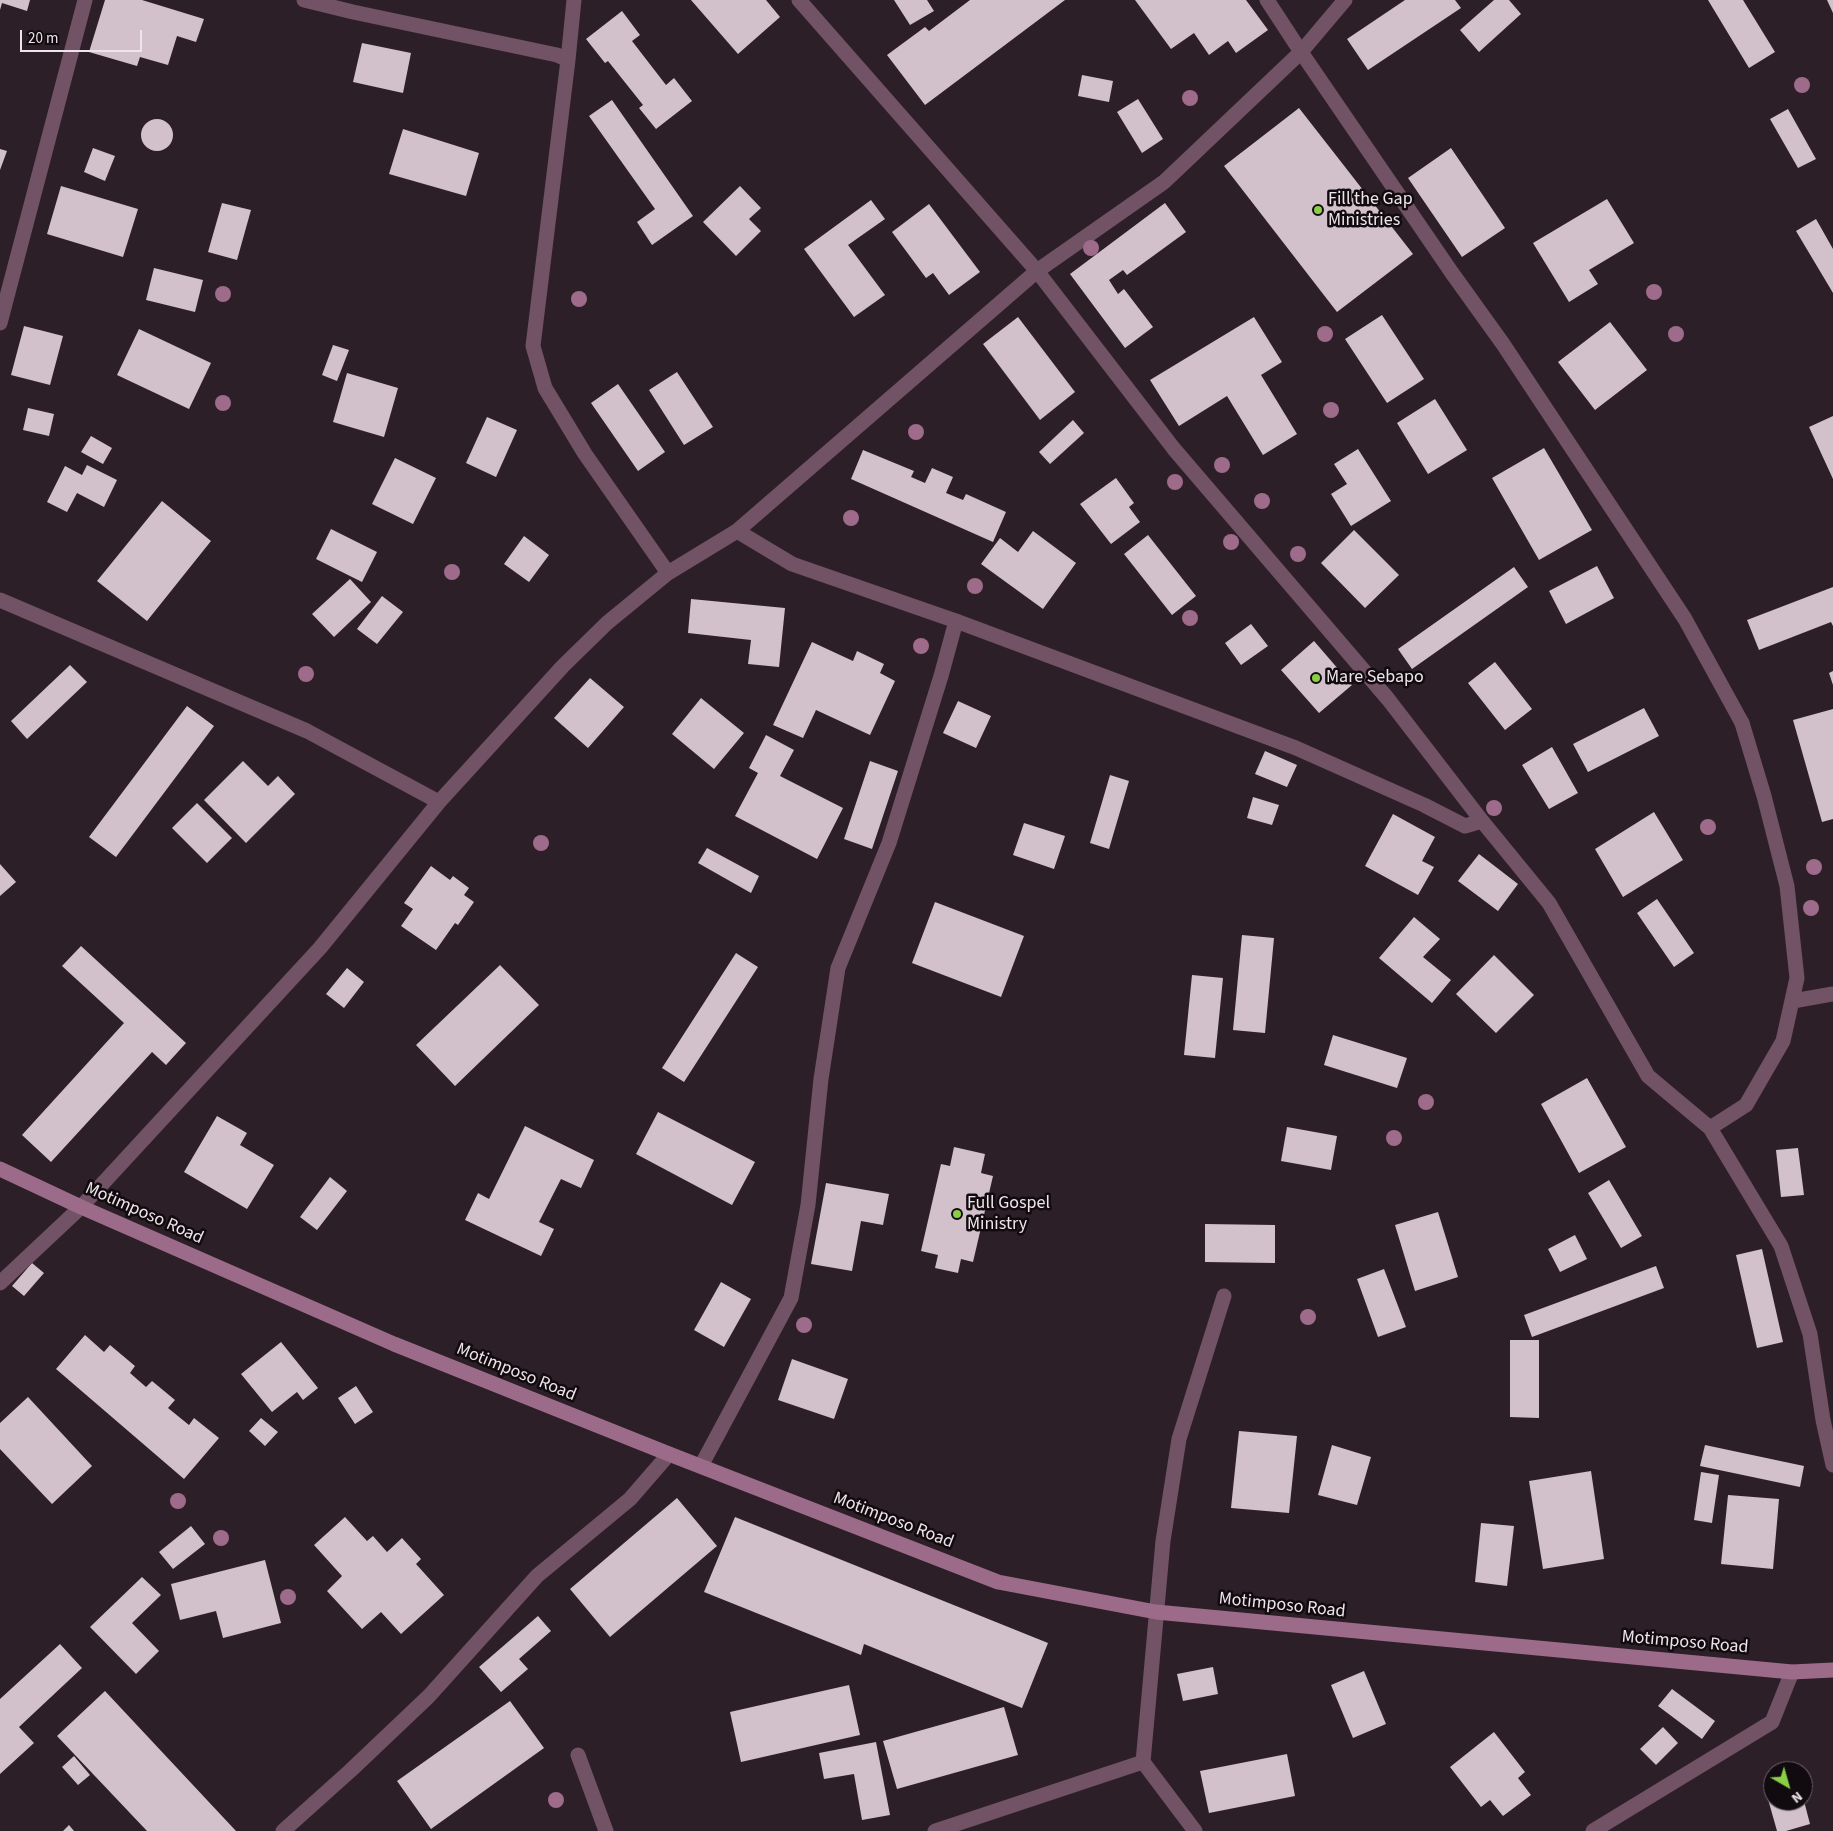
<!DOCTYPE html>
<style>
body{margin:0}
#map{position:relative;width:1833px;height:1831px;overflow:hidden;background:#2d1f28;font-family:"Source Sans 3",sans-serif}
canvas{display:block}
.north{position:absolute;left:1763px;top:1761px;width:50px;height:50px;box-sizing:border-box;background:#110b0f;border:1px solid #696266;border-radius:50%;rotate:142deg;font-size:14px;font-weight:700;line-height:20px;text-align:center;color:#eee4e9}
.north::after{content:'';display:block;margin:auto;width:18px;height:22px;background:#8bce46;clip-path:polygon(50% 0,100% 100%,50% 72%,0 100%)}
.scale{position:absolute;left:20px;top:30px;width:122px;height:22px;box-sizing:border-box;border:2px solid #eee4e9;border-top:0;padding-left:6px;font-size:15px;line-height:18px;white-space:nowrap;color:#eee4e9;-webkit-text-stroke:4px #110b0f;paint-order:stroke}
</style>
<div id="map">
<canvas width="1833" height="1831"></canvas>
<div class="north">N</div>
<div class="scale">20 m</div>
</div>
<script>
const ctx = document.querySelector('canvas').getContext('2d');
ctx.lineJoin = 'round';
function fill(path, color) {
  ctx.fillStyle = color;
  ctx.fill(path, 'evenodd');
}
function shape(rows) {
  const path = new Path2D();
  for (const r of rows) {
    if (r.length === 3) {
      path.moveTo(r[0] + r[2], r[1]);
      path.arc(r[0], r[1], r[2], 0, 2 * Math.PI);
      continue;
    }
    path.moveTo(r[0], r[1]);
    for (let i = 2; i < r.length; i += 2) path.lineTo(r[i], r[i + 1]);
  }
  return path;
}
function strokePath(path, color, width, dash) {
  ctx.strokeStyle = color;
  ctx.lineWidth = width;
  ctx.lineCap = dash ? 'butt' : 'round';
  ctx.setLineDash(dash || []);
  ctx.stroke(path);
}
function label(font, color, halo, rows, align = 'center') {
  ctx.font = font + ' "Source Sans 3",sans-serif';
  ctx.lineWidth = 5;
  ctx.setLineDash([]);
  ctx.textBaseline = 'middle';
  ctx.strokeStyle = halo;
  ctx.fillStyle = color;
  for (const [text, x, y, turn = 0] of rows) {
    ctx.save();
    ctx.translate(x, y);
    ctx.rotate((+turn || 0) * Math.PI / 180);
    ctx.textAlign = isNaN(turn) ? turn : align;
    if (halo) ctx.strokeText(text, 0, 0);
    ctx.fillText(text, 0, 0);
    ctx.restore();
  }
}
const building = shape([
 [0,0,30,0,27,11,2,3,0,10],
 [105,0,142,0,204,19,196,42,177,36,168,65,140,57,137,66,89,52],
 [691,0,766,0,780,17,738,54],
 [894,0,927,0,934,11,910,25],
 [970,0,1065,0,925,105,887,55,925,27,929,31],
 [1135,0,1246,0,1268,30,1236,53,1228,41,1209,55,1194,33,1171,49],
 [1405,0,1455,0,1461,8,1368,70,1347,39],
 [1494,0,1509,0,1521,14,1479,52,1460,30],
 [1708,0,1743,0,1775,52,1749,68],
 [1827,0,1833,0,1833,13],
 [622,11,640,35,632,41,666,85,674,78,692,101,656,129,639,108,643,105,608,61,605,63,586,39],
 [362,43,411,53,403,93,353,82],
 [1082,75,1113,81,1109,102,1078,96],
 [1138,99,1163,139,1142,153,1117,112],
 [612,100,693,216,652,245,637,222,655,209,589,116],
 [1299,108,1413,254,1337,312,1224,166],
 [1788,109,1816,159,1798,168,1770,119],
 [157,135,16],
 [403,129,479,153,466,196,389,174],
 [93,148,115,156,105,181,84,172],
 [1451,148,1505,228,1462,257,1408,178],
 [0,149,7,151,0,170],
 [61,186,138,209,123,257,47,234],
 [740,186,761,208,749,219,761,231,736,256,703,222],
 [1607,199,1634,243,1589,270,1598,284,1569,302,1533,243],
 [871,200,885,219,848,245,885,295,854,317,804,249],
 [222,203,251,210,237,260,208,252],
 [1165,203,1186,232,1127,275,1123,270,1109,280,1118,294,1124,289,1153,327,1125,348,1070,274],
 [929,204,980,272,949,295,933,273,926,278,892,232],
 [1816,219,1833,249,1833,293,1796,231],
 [154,268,203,280,195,312,146,300],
 [1382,315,1424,379,1387,403,1345,339],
 [1018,317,1075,392,1040,420,983,344],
 [1254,317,1282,362,1261,375,1297,434,1263,455,1227,396,1179,426,1150,380],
 [1610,322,1647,370,1595,410,1558,362],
 [24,326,63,336,50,385,11,375],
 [139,329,211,363,189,409,117,375],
 [333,345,349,350,337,381,322,375],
 [677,372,713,427,684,445,649,390],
 [347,373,398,388,384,437,333,422],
 [618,384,665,452,638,471,591,403],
 [1435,399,1467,450,1428,474,1397,423],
 [28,408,54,414,49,436,23,430],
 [1833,416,1833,479,1809,427],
 [487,417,517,430,496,477,466,463],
 [1073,420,1084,433,1050,464,1039,452],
 [91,436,112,448,103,464,81,452],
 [1544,448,1592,530,1539,560,1492,478],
 [1358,449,1391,501,1351,526,1331,494,1347,484,1334,464],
 [863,450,914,471,911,477,925,483,932,468,953,477,946,493,963,500,966,494,1006,512,993,542,851,479],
 [395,458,436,478,413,524,372,504],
 [87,465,117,480,104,507,77,493,67,512,47,502,65,466,82,475],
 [1116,478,1134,503,1129,507,1140,522,1111,544,1080,504],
 [162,501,211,541,147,621,97,581],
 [331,529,377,552,362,582,316,559],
 [1354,530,1399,575,1365,608,1321,563],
 [1033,531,1076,563,1043,609,981,564,1000,538,1018,552],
 [1148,535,1196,596,1172,615,1124,554],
 [524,536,549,555,529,582,504,564],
 [1597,566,1614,598,1566,624,1549,591],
 [1514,567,1528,587,1412,669,1398,649],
 [350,579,371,602,334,637,312,614],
 [1833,587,1833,626,1831,622,1759,650,1747,620],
 [382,596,403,612,377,644,357,629],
 [691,599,785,608,779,667,748,664,751,640,688,633],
 [1251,624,1268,646,1241,665,1225,643],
 [1314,641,1352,685,1319,713,1281,670],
 [812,642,853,661,857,651,884,664,880,673,895,681,870,735,816,710,803,738,773,725],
 [1495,662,1532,709,1505,730,1468,683],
 [70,665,87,682,27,739,11,721],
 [1833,671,1833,685,1829,673],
 [590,678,624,707,588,748,554,718],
 [701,698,744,733,714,769,672,734],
 [958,701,991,716,976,748,943,733],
 [187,706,214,726,116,857,89,837],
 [1644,708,1659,736,1588,772,1573,744],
 [1833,709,1833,819,1822,822,1793,720],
 [766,735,794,750,780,776,843,808,817,859,735,816,758,773,749,768],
 [1552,747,1578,793,1549,809,1522,765],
 [1265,751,1297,765,1287,787,1255,774],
 [243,761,268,786,278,776,295,794,246,843,204,800],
 [870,761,898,771,872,849,844,839],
 [1110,775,1129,781,1109,849,1090,843],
 [1253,797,1279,805,1272,825,1247,818],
 [197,803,232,838,207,863,172,828],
 [1654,812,1683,860,1623,897,1595,849],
 [1393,814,1435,837,1422,861,1434,867,1418,895,1365,866],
 [1024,823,1065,836,1054,869,1013,855],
 [707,848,759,876,751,893,698,863],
 [1479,854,1518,884,1498,911,1458,881],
 [0,864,16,882,0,896],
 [431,866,450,880,453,876,469,888,464,895,474,902,458,925,455,923,436,950,401,926,413,909,404,903],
 [1657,899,1694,953,1674,967,1637,913],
 [935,902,1024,936,1001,997,912,963],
 [1414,917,1440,939,1423,957,1451,980,1432,1003,1379,958],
 [1242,935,1274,938,1265,1033,1233,1030],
 [81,946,186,1043,166,1065,152,1052,51,1162,22,1135,124,1023,62,966],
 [736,953,758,967,684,1082,662,1068],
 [1494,955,1534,995,1496,1033,1456,994],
 [500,965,539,1005,455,1086,416,1045],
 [347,968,364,982,344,1008,326,994],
 [1192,975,1223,978,1215,1058,1184,1055],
 [1333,1035,1407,1058,1397,1088,1324,1065],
 [1587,1078,1626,1147,1579,1173,1541,1104],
 [658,1112,755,1162,732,1205,636,1154],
 [217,1116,247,1133,240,1145,274,1165,247,1209,184,1172],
 [525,1126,594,1160,581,1188,561,1179,539,1222,554,1229,541,1256,465,1220,478,1193,489,1199],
 [1287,1127,1337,1136,1331,1170,1281,1161],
 [954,1147,985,1154,981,1173,993,1176,973,1262,961,1259,958,1273,935,1268,938,1255,921,1251,941,1164,950,1166],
 [1798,1148,1804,1195,1781,1197,1776,1150],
 [330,1177,347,1191,317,1230,300,1217],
 [1609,1180,1642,1236,1621,1248,1588,1193],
 [826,1183,889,1194,883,1225,861,1221,852,1271,811,1264],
 [1438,1212,1458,1277,1415,1291,1395,1225],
 [1205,1224,1275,1225,1275,1263,1205,1262],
 [1575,1235,1587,1259,1560,1272,1548,1249],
 [1762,1249,1783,1342,1757,1348,1736,1255],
 [32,1263,44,1273,24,1296,12,1286],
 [1656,1266,1664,1288,1532,1337,1524,1315],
 [1384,1269,1406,1327,1378,1337,1357,1279],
 [721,1282,751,1299,724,1347,694,1330],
 [85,1335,104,1352,110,1345,135,1366,130,1373,146,1387,152,1381,175,1400,168,1408,189,1425,194,1418,219,1438,184,1479,56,1369],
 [1510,1340,1539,1340,1539,1418,1510,1417],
 [281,1342,318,1388,303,1400,297,1392,272,1412,241,1374],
 [792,1359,848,1379,834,1419,778,1400],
 [356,1386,373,1412,355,1424,338,1398],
 [28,1397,92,1466,52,1504,0,1449,0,1423],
 [261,1418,278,1432,265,1446,249,1431],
 [1239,1431,1297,1436,1289,1513,1231,1508],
 [1332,1445,1371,1457,1357,1505,1318,1495],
 [1705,1445,1804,1466,1800,1487,1700,1466],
 [1591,1471,1604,1559,1543,1569,1529,1481],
 [1701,1472,1719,1475,1712,1523,1694,1520],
 [1728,1495,1779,1499,1773,1569,1721,1564],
 [677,1498,717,1546,610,1637,570,1589],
 [345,1517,367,1541,373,1536,387,1552,402,1538,421,1559,416,1564,444,1595,401,1634,381,1612,362,1629,327,1591,342,1576,314,1545],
 [735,1517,1048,1643,1022,1708,864,1644,861,1655,704,1592],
 [1481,1523,1514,1526,1507,1586,1475,1582],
 [191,1526,205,1544,173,1569,159,1552],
 [265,1560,281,1623,223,1638,216,1611,180,1620,171,1584],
 [142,1577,161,1595,132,1623,159,1651,136,1674,90,1627],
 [538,1616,551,1631,519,1659,528,1669,501,1692,479,1667],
 [60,1644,82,1668,19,1727,34,1743,0,1774,0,1699],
 [1213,1667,1218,1694,1183,1701,1177,1674],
 [1364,1671,1386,1724,1353,1738,1331,1685],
 [849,1685,860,1735,741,1762,730,1712],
 [1672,1689,1715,1721,1702,1739,1658,1706],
 [105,1691,236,1831,147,1831,57,1736],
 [510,1701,544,1748,431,1829,397,1781],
 [1004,1707,1018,1755,897,1789,883,1741],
 [1663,1727,1678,1743,1656,1765,1640,1749],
 [1494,1732,1525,1772,1518,1778,1531,1795,1503,1816,1490,1800,1481,1807,1450,1767],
 [876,1742,890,1815,862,1820,854,1774,824,1779,819,1753],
 [1287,1754,1295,1796,1209,1813,1200,1771],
 [74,1756,90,1775,78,1785,62,1767],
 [1773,1782,1773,1801,1804,1801,1810,1824,1786,1831,1777,1831,1764,1785],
 [69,1825,74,1831,63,1831]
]);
const lane = shape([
 [1267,0,1301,52,1452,273,1503,344,1685,619,1742,723],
 [701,1466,791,1298,808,1205,821,1079,838,968,889,843,941,676,956,621],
 [578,1755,606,1831],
 [935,1831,1143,1762],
 [1195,1831,1143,1762,1163,1541,1179,1439,1224,1296]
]);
const street = shape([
 [304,0,353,12,557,55,568,60],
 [574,0,568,60,533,346,545,388,585,454,668,573],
 [799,0,1037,271,1174,449,1388,699,1482,821],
 [0,323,85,0],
 [737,531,792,564,956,621,1296,748,1424,805,1465,826,1482,821,1549,903,1648,1076,1710,1128,1781,1246,1810,1334,1823,1420,1833,1465],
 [0,600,307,731,439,802],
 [1793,1001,1833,994],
 [1710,1128,1746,1105,1783,1041,1797,978,1787,886,1764,796,1742,723],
 [0,1283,81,1207,320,948,439,802,563,666,607,623,668,573,737,531,1037,271,1164,182,1301,52,1345,0],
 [283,1831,350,1771,429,1696,537,1576,630,1499,669,1454],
 [1593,1831,1772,1722,1792,1672]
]);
const secondary = shape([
 [0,1169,81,1207,394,1344,669,1454,998,1582,1156,1612,1792,1672,1833,1670]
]);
const trees = [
 [1802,85],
 [1190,98],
 [1091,248],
 [1654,292],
 [223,294],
 [579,299],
 [1325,334],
 [1676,334],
 [223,403],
 [1331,410],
 [916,432],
 [1222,465],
 [1175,482],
 [1262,501],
 [851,518],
 [1231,542],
 [1298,554],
 [452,572],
 [975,586],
 [1190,618],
 [921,646],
 [306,674],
 [1494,808],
 [1708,827],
 [541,843],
 [1814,867],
 [1811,908],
 [1426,1102],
 [1394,1138],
 [1308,1317],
 [804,1325],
 [178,1501],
 [221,1538],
 [288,1597],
 [556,1800]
];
const markers = [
 [1318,210,5,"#8bce46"],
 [1316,678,5,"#8bce46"],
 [957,1214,5,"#8bce46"]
];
const poiNames = [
 ["Fill the Gap",1328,200],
 ["Ministries",1328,221],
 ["Mare Sebapo",1326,678],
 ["Full Gospel",967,1204],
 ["Ministry",967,1225]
];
const streetNames = [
 ["Motimposo Road",144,1214,24],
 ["Motimposo Road",516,1373,22],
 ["Motimposo Road",893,1521,21],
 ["Motimposo Road",1282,1606,6],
 ["Motimposo Road",1685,1643,5]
];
fill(building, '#d2c0ca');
strokePath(lane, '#725265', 15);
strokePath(street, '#725265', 15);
strokePath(secondary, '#9d6b8a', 15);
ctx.fillStyle = '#9e6b8b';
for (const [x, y] of trees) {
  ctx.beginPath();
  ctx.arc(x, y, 8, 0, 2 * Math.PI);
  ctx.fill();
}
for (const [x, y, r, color] of markers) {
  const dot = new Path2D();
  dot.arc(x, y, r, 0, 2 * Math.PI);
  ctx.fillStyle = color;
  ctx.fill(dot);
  strokePath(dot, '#110b0f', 2);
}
label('18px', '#eee4e9', '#110b0f', poiNames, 'left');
label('18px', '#eee4e9', '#110b0f', streetNames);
</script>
